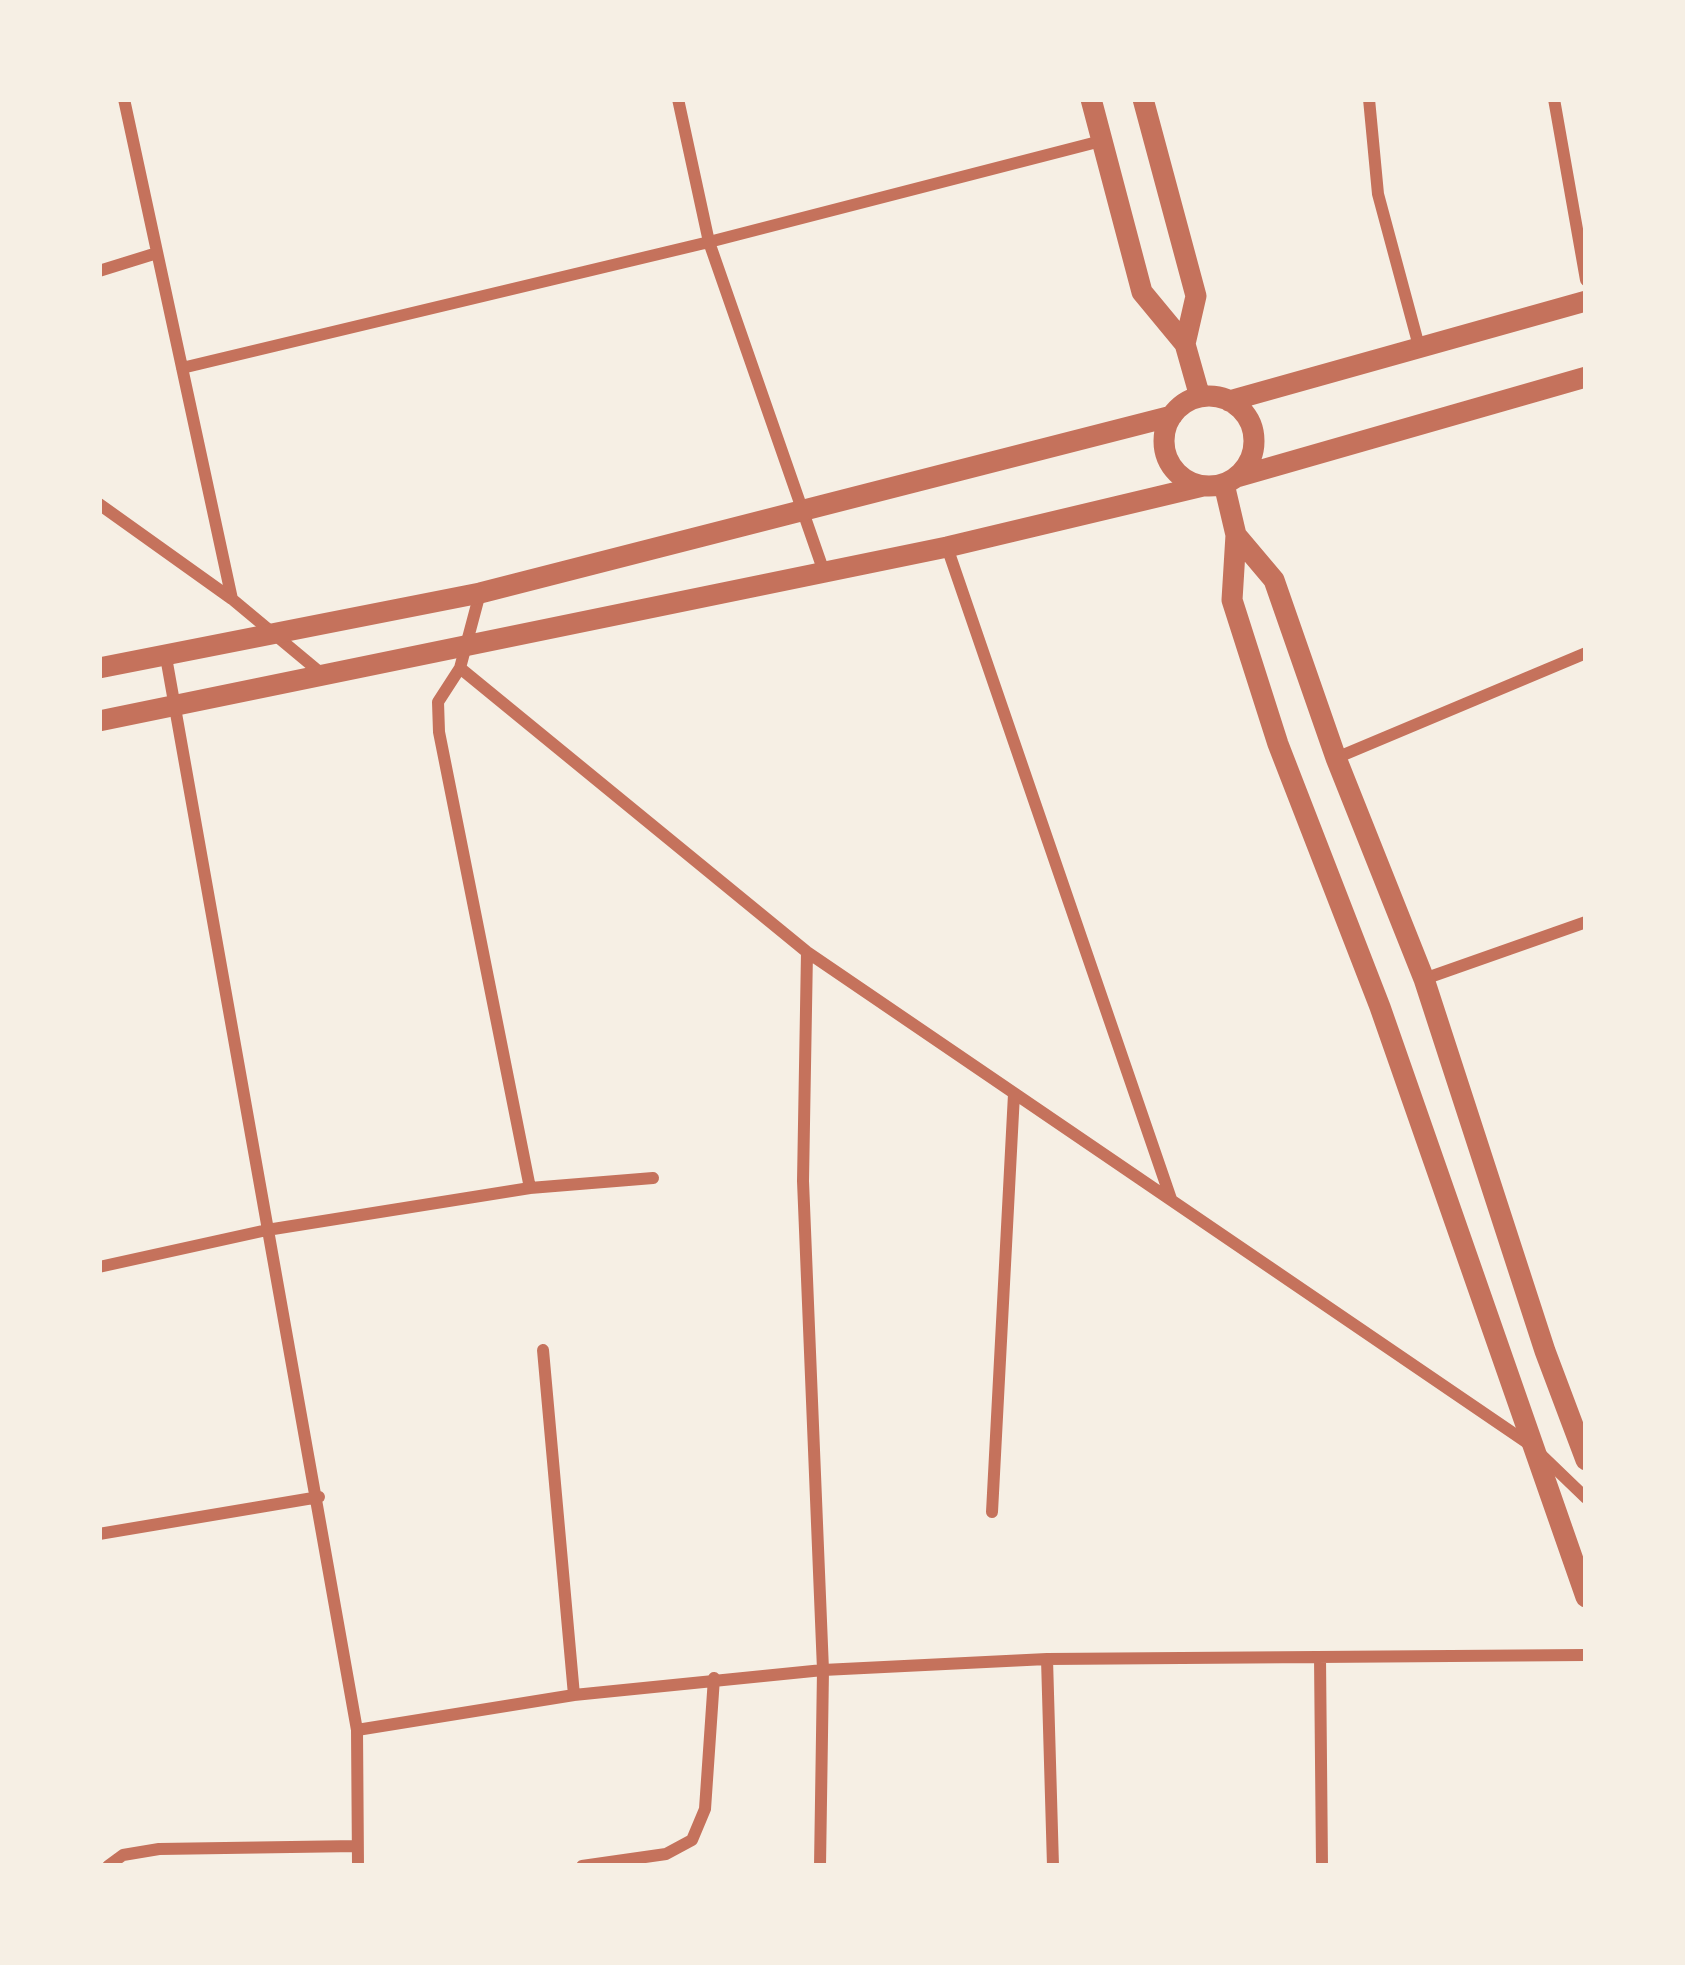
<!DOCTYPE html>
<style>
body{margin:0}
#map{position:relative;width:1685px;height:1965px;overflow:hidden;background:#f6efe4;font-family:"Titillium Web",sans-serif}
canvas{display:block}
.frame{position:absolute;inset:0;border:102px solid #f6efe4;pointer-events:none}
</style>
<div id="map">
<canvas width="1685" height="1965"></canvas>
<div class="frame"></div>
</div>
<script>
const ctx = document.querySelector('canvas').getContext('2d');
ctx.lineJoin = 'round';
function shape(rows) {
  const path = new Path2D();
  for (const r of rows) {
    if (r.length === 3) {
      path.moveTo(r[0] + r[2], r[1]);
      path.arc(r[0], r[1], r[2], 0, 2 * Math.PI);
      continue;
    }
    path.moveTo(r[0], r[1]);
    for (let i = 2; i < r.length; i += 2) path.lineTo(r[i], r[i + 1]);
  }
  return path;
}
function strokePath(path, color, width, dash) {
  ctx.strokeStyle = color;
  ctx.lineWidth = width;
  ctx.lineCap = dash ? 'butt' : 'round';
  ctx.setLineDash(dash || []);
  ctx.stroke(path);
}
const minor = shape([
 [124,99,232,599],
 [678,99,709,242,824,572],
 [1369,99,1378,194,1420,350],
 [1554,99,1586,280],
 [99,271,157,253],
 [182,368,709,242,1101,141],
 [99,504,232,599,322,674],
 [947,547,1171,1199],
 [480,593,460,668,438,702,439,732,530,1188],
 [166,657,357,1730,358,1866],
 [460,668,807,952,1532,1446,1586,1498],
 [1336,758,1586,653],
 [807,952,803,1181,823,1670,820,1866],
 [1424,979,1586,922],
 [99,1267,267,1230,530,1188,653,1178],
 [543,1350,574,1695],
 [992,1512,1014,1094],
 [99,1534,319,1497],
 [1320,1657,1322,1866],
 [1047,1659,1053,1866],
 [357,1730,574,1695,823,1670,1047,1659,1586,1655],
 [108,1866,123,1855,159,1849,357,1846],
 [582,1866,666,1854,692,1840,705,1809,714,1678]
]);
const tertiary = shape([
 [1091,99,1142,292,1185,344,1200,397],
 [1143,99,1196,296,1185,344],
 [1209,441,45],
 [1229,401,1586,301],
 [1237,477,1586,377],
 [1224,484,1236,535,1232,600,1278,744,1380,1007,1586,1597],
 [1236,535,1274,580,1336,758,1424,979,1545,1351,1586,1460],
 [99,668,480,593,1172,416],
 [99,721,947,547,1203,486]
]);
strokePath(minor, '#c5725c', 12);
strokePath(tertiary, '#c5725c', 21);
</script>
